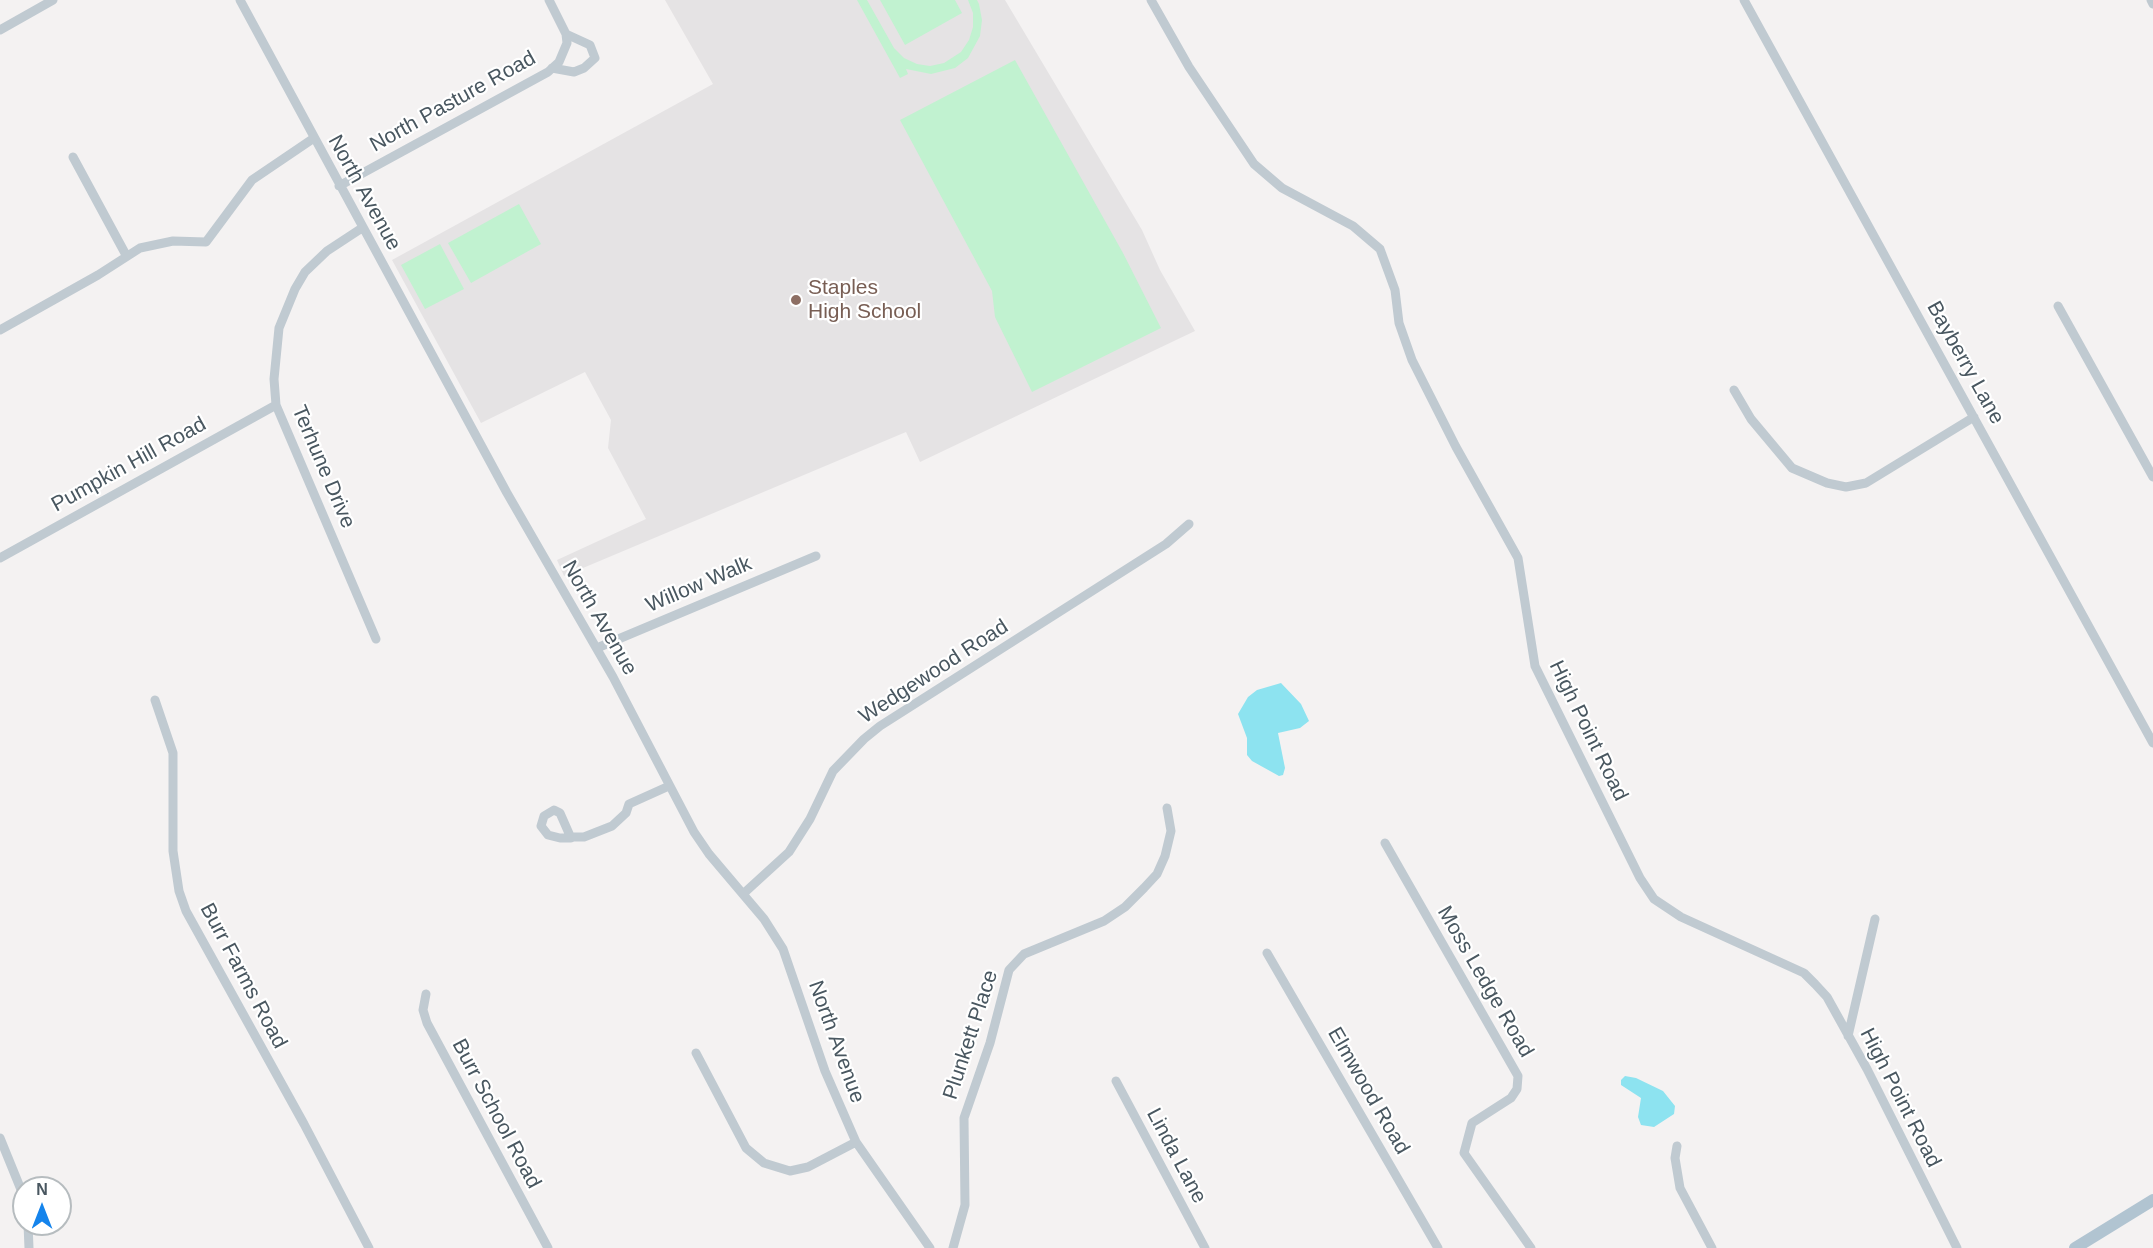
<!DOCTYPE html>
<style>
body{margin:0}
#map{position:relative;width:2153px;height:1248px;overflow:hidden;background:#f4f2f2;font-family:Helvetica,sans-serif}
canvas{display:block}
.north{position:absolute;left:12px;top:1176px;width:60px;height:60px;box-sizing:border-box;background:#fff;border:2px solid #b6bcbf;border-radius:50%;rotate:0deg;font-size:16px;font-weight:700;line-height:24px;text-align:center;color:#495760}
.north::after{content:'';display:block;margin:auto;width:21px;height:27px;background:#1584ec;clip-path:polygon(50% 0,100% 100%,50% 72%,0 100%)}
</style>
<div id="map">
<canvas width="2153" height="1248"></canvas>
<div class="north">N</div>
</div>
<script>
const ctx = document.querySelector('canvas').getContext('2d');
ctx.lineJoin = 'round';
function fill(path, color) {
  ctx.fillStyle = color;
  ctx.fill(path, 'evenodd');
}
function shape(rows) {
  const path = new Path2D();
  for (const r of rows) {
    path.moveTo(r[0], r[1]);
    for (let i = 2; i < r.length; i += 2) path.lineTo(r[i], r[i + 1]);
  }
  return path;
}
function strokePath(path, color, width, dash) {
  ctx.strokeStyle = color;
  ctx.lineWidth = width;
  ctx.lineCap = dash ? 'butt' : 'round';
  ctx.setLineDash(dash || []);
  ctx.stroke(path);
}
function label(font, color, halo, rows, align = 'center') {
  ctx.font = font + ' Helvetica,sans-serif';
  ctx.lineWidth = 4.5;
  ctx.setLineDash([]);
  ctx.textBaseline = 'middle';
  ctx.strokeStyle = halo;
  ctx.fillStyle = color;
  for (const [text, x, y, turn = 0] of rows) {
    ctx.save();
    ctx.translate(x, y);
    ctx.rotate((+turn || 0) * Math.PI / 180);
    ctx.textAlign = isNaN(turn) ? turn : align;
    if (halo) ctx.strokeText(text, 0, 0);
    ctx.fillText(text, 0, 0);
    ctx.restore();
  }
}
const education = shape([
 [665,0,1005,0,1142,230,1160,270,1195,331,920,462,906,432,564,576,557,560,646,519,608,448,611,420,585,372,481,423,392,260,713,84]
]);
const green = shape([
 [857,0,867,0,894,48,904,58,917,64,930,66,944,63,961,52,969,40,973,27,973,13,968,0,977,0,979,4,982,20,980,36,968,58,955,68,931,74,906,69,908,74,900,78],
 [880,0,955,0,962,13,905,45],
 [1015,60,1123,253,1161,328,1032,392,995,317,992,291,900,120],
 [519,204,541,244,471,283,448,243],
 [440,244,464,289,425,309,401,265]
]);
const water = shape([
 [1281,683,1301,704,1309,721,1300,728,1278,733,1285,768,1283,775,1279,776,1252,761,1247,755,1247,738,1238,714,1248,697,1257,690],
 [1625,1076,1636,1078,1663,1091,1675,1106,1674,1114,1654,1127,1641,1125,1638,1117,1641,1098,1621,1085,1621,1080]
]);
const minor = shape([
 [240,0,507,493,613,677,694,832,709,854,764,919,783,949,825,1071,856,1142,930,1248],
 [1151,0,1189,67,1254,164,1282,188,1353,226,1380,249,1395,290,1399,323,1412,360,1456,447,1518,558,1535,666,1640,878,1654,899,1681,917,1804,973,1815,984,1827,997,1867,1069,1957,1248],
 [1744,0,2153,743],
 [2151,0,2153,4],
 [0,30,53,0],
 [552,68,574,72,584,68,595,58,590,45,566,34],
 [73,157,126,255],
 [339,186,548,72,559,62,567,43,566,34,549,0],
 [362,228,327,251,305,272,295,289,279,328,274,379,276,405,376,639],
 [2058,306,2153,477],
 [0,330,98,275,140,248,173,241,206,242,252,180,314,138],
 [1734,390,1751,419,1792,468,1827,483,1846,487,1866,483,1974,417],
 [0,558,276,405],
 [597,648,816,556],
 [155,700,173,753,173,851,179,891,186,911,304,1124,369,1248],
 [571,838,560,813,554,810,544,816,541,826,548,835,560,838,571,838,573,837,584,837,612,826,626,813,629,804,669,786],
 [1385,843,1518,1076,1517,1089,1511,1098,1472,1123,1464,1153,1531,1248],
 [743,894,789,852,810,819,833,771,864,739,880,726,1166,544,1189,524],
 [1267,953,1438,1248],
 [426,994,423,1010,427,1023,548,1248],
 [1848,1036,1875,919],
 [696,1053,746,1148,764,1163,790,1171,808,1167,856,1142],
 [1116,1081,1205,1248],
 [0,1138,24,1197],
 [1677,1146,1675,1158,1680,1188,1712,1248],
 [28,1224,29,1248],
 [953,1248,965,1205,964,1118,990,1043,1009,970,1024,954,1104,921,1125,907,1144,888,1157,874,1165,856,1171,831,1167,808]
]);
const major = shape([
 [2075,1248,2153,1200]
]);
const markers = [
 [796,300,6,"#8d6e63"]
];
const streetNames = [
 ["North Pasture Road",453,102,-29],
 ["North Avenue",364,193,61],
 ["Bayberry Lane",1965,363,61],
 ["Pumpkin Hill Road",129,465,-29],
 ["Terhune Drive",323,467,67],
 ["Willow Walk",699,585,-23],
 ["North Avenue",599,618,60],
 ["Wedgewood Road",934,672,-33],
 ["High Point Road",1588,731,64],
 ["Burr Farms Road",243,976,62],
 ["Moss Ledge Road",1485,982,60],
 ["Plunkett Place",971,1035,-72],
 ["North Avenue",836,1042,70],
 ["Elmwood Road",1368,1091,60],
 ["High Point Road",1900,1098,63],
 ["Burr School Road",496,1114,62],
 ["Linda Lane",1176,1156,62]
];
const educationNames = [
 ["Staples",808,288],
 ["High School",808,312]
];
fill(education, '#e5e3e4');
fill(green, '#c1f2d0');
fill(water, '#8de3f0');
strokePath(minor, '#c0cad1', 9);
strokePath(major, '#b1c4d1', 12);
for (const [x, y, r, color] of markers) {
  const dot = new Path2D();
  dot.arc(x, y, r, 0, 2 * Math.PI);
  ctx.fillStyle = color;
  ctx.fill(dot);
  strokePath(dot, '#fff', 2);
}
label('21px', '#495760', '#fff', streetNames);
label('21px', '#785e54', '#fff', educationNames, 'left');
</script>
